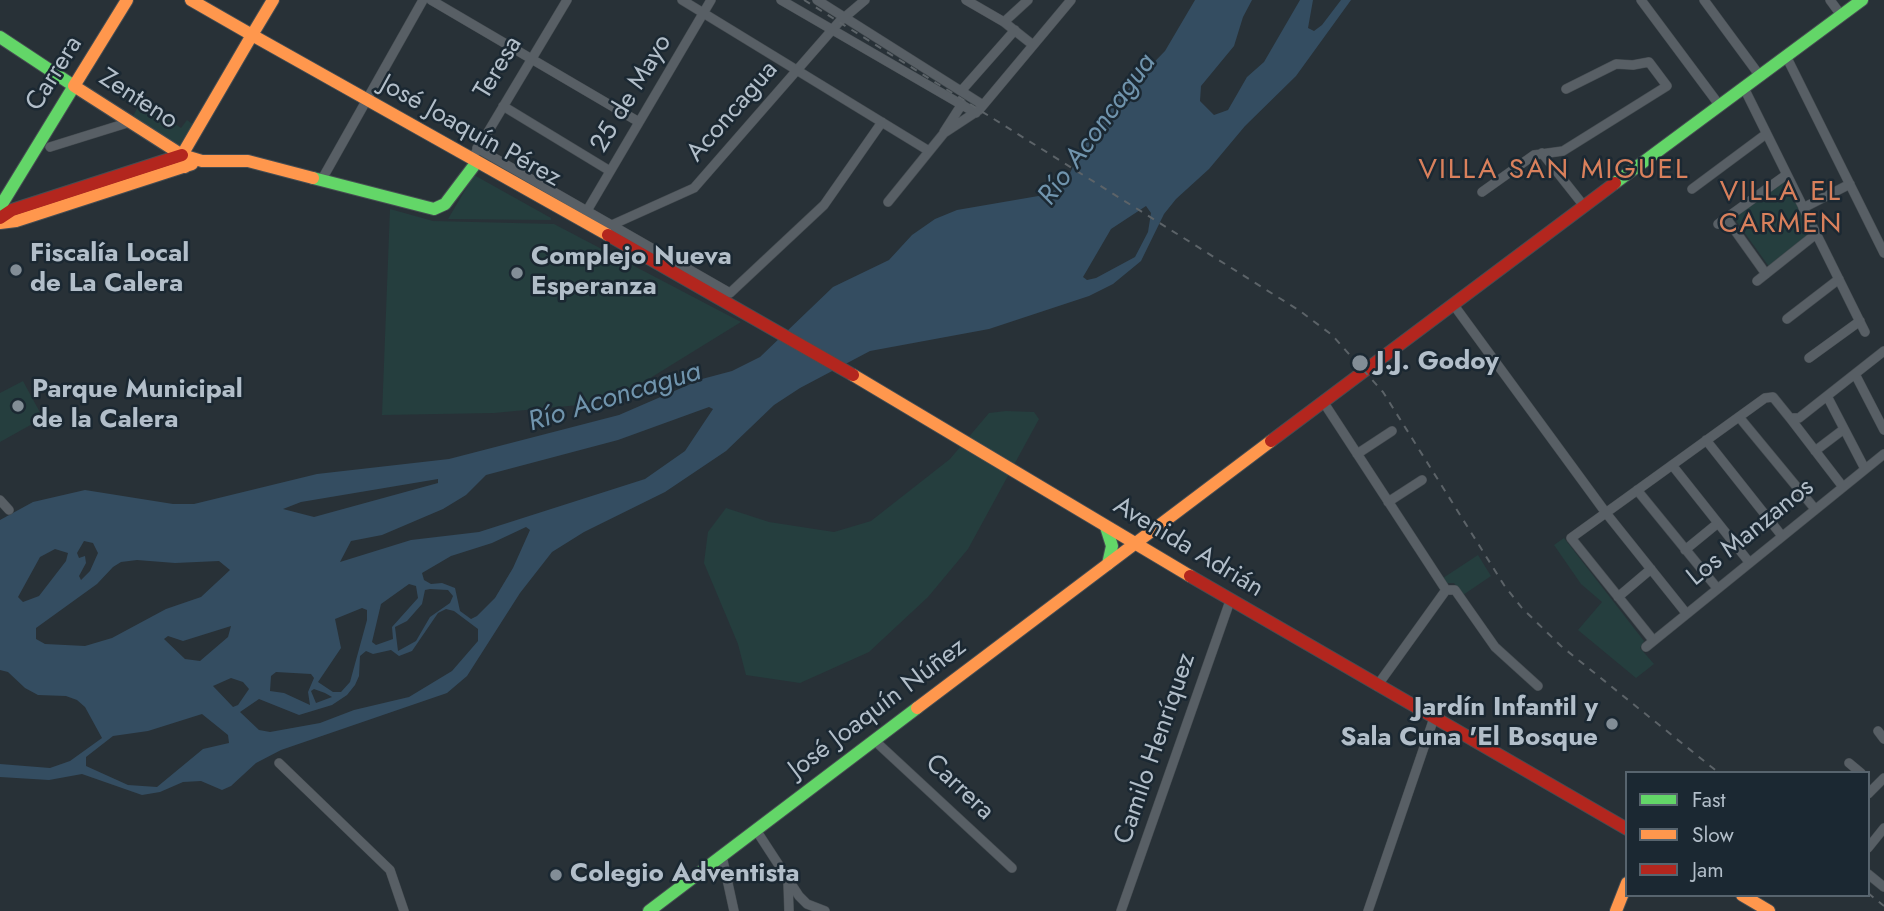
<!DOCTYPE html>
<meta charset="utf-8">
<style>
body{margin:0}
#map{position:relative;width:1884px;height:911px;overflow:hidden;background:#283137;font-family:Jost,sans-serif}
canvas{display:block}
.legend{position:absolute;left:1625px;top:771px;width:245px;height:126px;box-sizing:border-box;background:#1b2832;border:2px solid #57646e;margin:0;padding:9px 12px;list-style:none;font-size:21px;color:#b2bec9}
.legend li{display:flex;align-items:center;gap:14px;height:35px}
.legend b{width:35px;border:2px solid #57646e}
</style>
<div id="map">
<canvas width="1884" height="911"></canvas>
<ul class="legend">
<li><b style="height:9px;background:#63d668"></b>Fast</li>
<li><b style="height:9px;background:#ff974d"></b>Slow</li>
<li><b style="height:9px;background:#b3261e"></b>Jam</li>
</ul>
</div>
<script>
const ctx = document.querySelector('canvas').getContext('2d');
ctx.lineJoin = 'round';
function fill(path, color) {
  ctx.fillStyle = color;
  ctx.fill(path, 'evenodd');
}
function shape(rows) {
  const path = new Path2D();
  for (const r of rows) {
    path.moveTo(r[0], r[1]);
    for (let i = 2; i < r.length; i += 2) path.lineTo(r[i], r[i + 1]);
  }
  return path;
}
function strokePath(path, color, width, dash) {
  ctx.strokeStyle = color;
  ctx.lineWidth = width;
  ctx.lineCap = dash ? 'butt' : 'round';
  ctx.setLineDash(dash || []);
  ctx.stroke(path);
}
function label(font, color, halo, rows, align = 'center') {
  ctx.font = font + ' Jost,sans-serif';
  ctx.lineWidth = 5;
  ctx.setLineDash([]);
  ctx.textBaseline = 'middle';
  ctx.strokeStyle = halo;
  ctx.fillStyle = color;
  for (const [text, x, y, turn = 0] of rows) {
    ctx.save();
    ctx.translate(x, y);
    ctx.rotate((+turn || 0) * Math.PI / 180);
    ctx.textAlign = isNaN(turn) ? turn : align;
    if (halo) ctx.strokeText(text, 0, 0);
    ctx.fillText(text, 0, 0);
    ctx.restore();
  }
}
const green = shape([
 [141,101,181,128,187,120,195,126,184,146,176,146,132,118],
 [474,175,551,218,551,220,448,219],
 [1786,179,1814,235,1770,268,1734,218],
 [390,209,433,221,554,224,741,322,626,393,579,405,494,413,382,415],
 [23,381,43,418,0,442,0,393],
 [1006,411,1034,412,1039,419,968,549,928,597,869,652,800,683,746,675,738,644,704,563,708,532,726,508,769,522,834,532,871,521,950,459,989,413],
 [1564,538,1644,641,1640,648,1654,664,1636,678,1578,630,1602,602,1581,584,1554,545],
 [1478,555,1491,576,1463,595,1454,583,1446,583,1443,578]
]);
const water = shape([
 [1195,0,1252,0,1243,17,1234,46,1201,86,1200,101,1214,115,1228,110,1247,77,1264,62,1300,0,1313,0,1308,28,1314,31,1322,25,1341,0,1351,0,1296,76,1245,126,1209,169,1176,199,1164,214,1141,261,1113,284,1089,296,989,329,870,351,800,388,774,405,726,451,665,492,584,532,552,552,520,593,467,676,447,693,281,750,256,763,231,786,222,790,201,781,183,782,160,792,142,795,82,774,49,780,0,777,0,764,50,768,70,761,102,738,85,707,77,700,66,696,38,695,25,688,8,672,0,670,0,520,33,502,85,490,173,504,194,504,317,474,449,459,619,415,702,379,732,371,760,357,833,287,889,260,912,235,935,219,957,210,1050,194,1068,177,1089,134,1102,116,1165,51],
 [1146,206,1151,213,1148,232,1135,257,1096,278,1087,280,1083,277,1111,229],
 [709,407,713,409,685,451,645,479,479,532,411,540,340,562,351,541,382,535,443,509,466,495,486,475,618,440],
 [438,479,438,483,314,517,283,509,301,502],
 [526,527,530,530,513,568,495,598,477,616,471,619,460,611,455,588,442,583,431,584,424,580,422,573,451,556,492,543],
 [84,541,93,543,98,553,90,571,81,580,79,576,86,563,85,556,79,558,77,553],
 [55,549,68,553,66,561,39,596,23,602,18,597,40,557],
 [137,560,175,563,219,561,230,570,201,597,166,609,112,638,85,646,45,644,36,639,36,628,97,584,113,567,121,562],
 [409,584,416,586,418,598,392,627,393,639,376,645,372,642,381,604],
 [430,589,448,590,453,596,450,603,430,617,416,641,398,651,395,627,407,621,422,604,425,590],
 [362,608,367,610,367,620,350,682,341,692,333,692,318,682,341,648,335,619],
 [446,609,454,611,478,629,478,641,452,671,409,697,354,710,320,723,270,732,259,730,240,712,259,699,299,715,332,705,347,695,355,685,359,676,360,656,366,651,373,654,391,650,399,656,412,651,438,613],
 [231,626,228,637,200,661,185,659,164,639,168,636,183,641],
 [276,672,311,674,314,678,308,692,310,705,284,693,270,691,271,676],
 [231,678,243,682,249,689,238,705,233,707,213,686],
 [314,689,325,693,332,697,316,703,311,691],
 [202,714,228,735,229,743,203,749,157,787,128,785,86,766,86,757,113,736,148,731]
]);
const street = shape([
 [431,0,639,122],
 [682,0,929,151],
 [781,0,976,113],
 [817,0,983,105],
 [966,0,1004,22,1033,45],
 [1641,0,1720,106],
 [1704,0,1760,76],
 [1830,0,1841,15],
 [1004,22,1028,0],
 [1786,56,1884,253],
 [1744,88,1865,332],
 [962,90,1015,30],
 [503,106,610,171],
 [944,132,962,104],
 [50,147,127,123],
 [477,148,730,293,824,205,882,122],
 [476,152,567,0],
 [1542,153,1584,206],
 [321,181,423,0],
 [1692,189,1766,134],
 [1482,192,1534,155,1563,151,1667,86,1649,62,1633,65,1616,64,1566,89],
 [888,202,944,133,979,110,1071,0],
 [1803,208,1850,184],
 [588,209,711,0],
 [1726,218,1766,274],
 [614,224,694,188,839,22,865,0],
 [1718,224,1786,175],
 [1757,281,1816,234],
 [1453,304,1606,513,1686,613],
 [1787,319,1839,279],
 [1809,358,1860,321],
 [1855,374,1884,430],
 [1827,396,1865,469],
 [1324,403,1446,590],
 [1739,417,1815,509],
 [1790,418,1843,487],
 [1706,440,1782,536],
 [1815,451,1844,429],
 [1357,454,1392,431],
 [1672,465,1749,562],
 [1637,490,1717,588],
 [0,500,9,510],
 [1388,502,1422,480],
 [1685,550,1718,523],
 [1446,590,1455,590,1495,647,1538,686],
 [1618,597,1651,569],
 [1653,640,1571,538,1765,398,1773,397,1790,418,1799,418,1884,351],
 [1646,647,1884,454],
 [1377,686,1446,590],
 [1878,731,1884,739],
 [874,740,1012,868],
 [279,763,390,870,404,911],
 [1849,763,1861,773],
 [1868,794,1884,778],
 [756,830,799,896,807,904,825,911],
 [1868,848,1884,828],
 [722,856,734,911],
 [1868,874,1884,887],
 [788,882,789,911],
 [1121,911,1230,601],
 [1368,911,1434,718]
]);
const fast = shape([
 [0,37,74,86,0,207],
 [313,178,434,209,445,204,476,163],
 [1615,183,1862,0],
 [1106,527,1112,546,1108,564],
 [649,911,917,708]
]);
const slow = shape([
 [127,0,74,86,182,155,202,161,248,161,313,178],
 [273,0,252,35,608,235],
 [185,167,182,155,252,35,191,0],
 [0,223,16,221,192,164],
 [853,375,1190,576],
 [917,708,1271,441],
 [1742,895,1769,911],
 [1616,911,1627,883]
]);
const jam = shape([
 [0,218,12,210,182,155],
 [608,235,853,375],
 [1271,441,1615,183],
 [1190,576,1627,829]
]);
const rail = shape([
 [804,0,1300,311,1332,335,1383,392,1504,585,1522,608,1561,646,1719,773],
 [1868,893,1884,906]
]);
const markers = [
 [16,270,7,"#828d96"],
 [517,273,7,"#828d96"],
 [1360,363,9,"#828d96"],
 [18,406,7,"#828d96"],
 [1612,724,7,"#828d96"],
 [556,875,7,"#828d96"]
];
const streetNames = [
 ["Teresa",499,68,-59],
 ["Carrera",55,74,-58],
 ["25 de Mayo",632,94,-59],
 ["Zenteno",138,100,33],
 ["Aconcagua",733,112,-49],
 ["José Joaquín Pérez",470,132,29],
 ["Los Manzanos",1751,533,-39],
 ["Avenida Adrián",1188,548,31],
 ["José Joaquín Núñez",878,709,-37],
 ["Camilo Henríquez",1156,749,-71],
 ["Carrera",959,788,43]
];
const poiNames = [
 ["Fiscalía Local",30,255],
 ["de La Calera",30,285],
 ["Complejo Nueva",531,258],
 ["Esperanza",531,288],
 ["J.J. Godoy",1376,363],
 ["Parque Municipal",32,391],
 ["de la Calera",32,421],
 ["Jardín Infantil y",1598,709,"right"],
 ["Sala Cuna 'El Bosque",1598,739,"right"],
 ["Colegio Adventista",570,875]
];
const waterNames = [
 ["Río Aconcagua",1098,130,-54],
 ["Río Aconcagua",615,398,-17]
];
const neighbourhoodNames = [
 ["VILLA SAN MIGUEL",1554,171],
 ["VILLA EL",1781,193],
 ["CARMEN",1781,225]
];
fill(green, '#253e3e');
fill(water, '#344d61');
strokePath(street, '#464d52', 10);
strokePath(fast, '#464d52', 14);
strokePath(slow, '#464d52', 14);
strokePath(jam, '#464d52', 14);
strokePath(street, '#585f65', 9);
strokePath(fast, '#63d668', 12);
strokePath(slow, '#ff974d', 12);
strokePath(jam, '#b3261e', 12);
strokePath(rail, '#5c6368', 2, [7, 7]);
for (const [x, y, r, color] of markers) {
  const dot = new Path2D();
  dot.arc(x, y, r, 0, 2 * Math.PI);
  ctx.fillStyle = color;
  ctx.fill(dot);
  strokePath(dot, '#1b2832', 2.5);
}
label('26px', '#b2bec9', '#1b2832', streetNames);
label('bold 26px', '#b2bec9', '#1b2832', poiNames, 'left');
label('italic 28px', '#7094ad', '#1b2832', waterNames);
ctx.letterSpacing = '2px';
label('28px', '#d9805c', '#1b2832', neighbourhoodNames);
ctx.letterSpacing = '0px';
</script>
